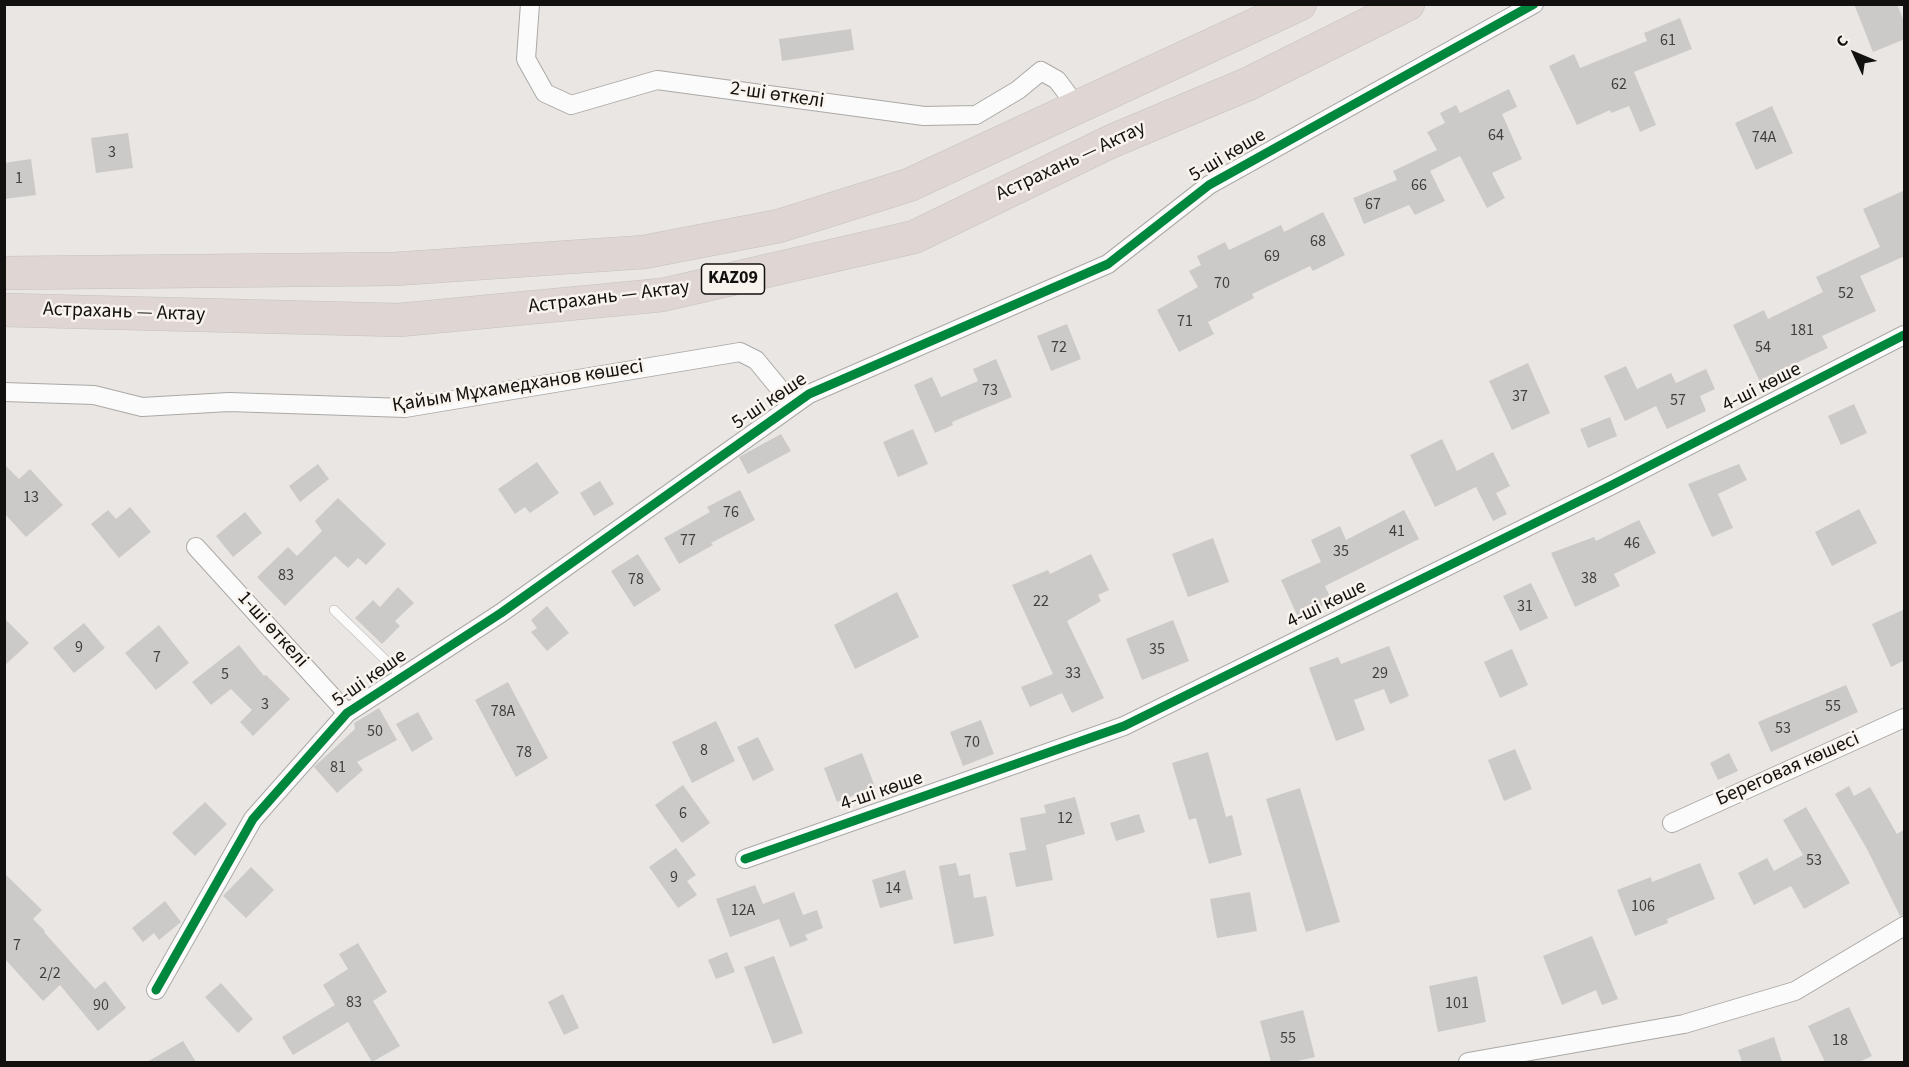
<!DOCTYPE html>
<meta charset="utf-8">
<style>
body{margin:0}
#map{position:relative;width:1909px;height:1067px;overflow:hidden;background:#e9e6e3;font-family:"Source Sans 3",sans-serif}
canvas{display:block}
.frame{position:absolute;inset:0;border:6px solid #13110f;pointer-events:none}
.north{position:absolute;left:1825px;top:24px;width:60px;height:60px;-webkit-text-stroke:4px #f9f3ee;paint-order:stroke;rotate:314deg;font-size:16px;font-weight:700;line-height:24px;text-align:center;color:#13110f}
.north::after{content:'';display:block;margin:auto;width:21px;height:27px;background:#13110f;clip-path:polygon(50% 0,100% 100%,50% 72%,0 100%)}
</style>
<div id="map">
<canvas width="1909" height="1067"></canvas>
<div class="frame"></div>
<div class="north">С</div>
</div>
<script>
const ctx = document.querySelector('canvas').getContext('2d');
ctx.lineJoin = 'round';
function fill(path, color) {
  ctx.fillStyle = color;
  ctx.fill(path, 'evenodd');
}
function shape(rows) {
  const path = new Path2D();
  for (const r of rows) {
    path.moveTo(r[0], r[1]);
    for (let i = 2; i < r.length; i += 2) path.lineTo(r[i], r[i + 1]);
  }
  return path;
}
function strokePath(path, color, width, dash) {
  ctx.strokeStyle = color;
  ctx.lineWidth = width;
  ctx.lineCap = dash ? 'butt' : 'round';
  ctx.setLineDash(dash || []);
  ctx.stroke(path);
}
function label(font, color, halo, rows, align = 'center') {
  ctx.font = font + ' "Source Sans 3",sans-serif';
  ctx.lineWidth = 5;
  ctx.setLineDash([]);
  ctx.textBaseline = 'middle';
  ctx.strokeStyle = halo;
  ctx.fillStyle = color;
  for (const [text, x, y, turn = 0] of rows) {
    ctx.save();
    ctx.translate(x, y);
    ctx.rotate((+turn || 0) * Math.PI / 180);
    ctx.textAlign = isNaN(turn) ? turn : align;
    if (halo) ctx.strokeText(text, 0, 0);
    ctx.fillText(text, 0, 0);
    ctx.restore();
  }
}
const building = shape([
 [1854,4,1897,4,1905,24,1905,39,1873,52],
 [1680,18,1692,49,1634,72,1656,125,1640,132,1629,106,1611,113,1610,110,1577,125,1549,66,1574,54,1580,68,1647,41,1644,33],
 [851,29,854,50,782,61,779,39],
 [1509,89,1517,107,1502,114,1522,159,1492,173,1505,198,1487,208,1460,156,1430,171,1445,201,1415,215,1409,205,1364,224,1353,198,1397,180,1393,171,1437,150,1427,132,1445,123,1440,113,1456,105,1460,113],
 [1772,106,1793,153,1756,170,1735,123],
 [128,133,133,168,96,173,91,138],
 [31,159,36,195,4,199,4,163],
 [1905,190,1905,256,1860,276,1876,311,1822,336,1828,348,1790,366,1793,371,1762,386,1733,325,1764,310,1768,319,1823,292,1816,277,1880,247,1863,209],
 [1323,212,1345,255,1313,271,1310,266,1252,294,1254,298,1208,322,1214,334,1179,352,1157,310,1198,287,1189,271,1201,265,1197,256,1225,242,1229,250,1281,225,1284,232],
 [1067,324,1081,359,1051,371,1037,336],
 [996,359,1012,397,952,422,953,425,935,433,914,385,932,377,941,397,978,381,973,369],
 [1528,363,1550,413,1512,430,1489,381],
 [1626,366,1637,389,1671,373,1676,383,1706,369,1715,389,1700,396,1706,411,1667,429,1656,406,1625,421,1604,376],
 [1854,404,1867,433,1841,445,1828,416],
 [1610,417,1617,436,1588,448,1580,429],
 [913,429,928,464,898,477,883,442],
 [781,434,791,451,748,474,739,457],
 [1442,439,1457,471,1493,452,1510,486,1496,493,1507,514,1493,521,1476,487,1435,507,1410,455],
 [537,462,559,493,530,513,525,507,515,514,498,489],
 [4,464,19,479,30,469,63,505,26,537,4,513],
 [318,464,329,479,300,502,289,486],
 [1739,464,1747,480,1718,494,1733,528,1712,537,1688,484],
 [600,481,614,504,594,516,580,493],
 [740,490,755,520,711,543,713,545,679,564,664,538,710,512,707,507],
 [338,498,386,544,366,565,358,558,348,568,335,556,285,606,257,577,288,547,297,556,322,531,315,521],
 [130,507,151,532,119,558,91,524,108,510,116,519],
 [1859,509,1877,543,1832,566,1815,532],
 [1404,510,1419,539,1325,586,1332,601,1298,617,1281,580,1321,562,1311,540,1340,526,1346,540],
 [245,512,262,533,233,557,216,536],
 [1639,520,1656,553,1614,574,1620,586,1575,607,1551,553,1594,537,1596,541],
 [1213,538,1229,582,1188,597,1172,554],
 [638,554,661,590,634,607,611,571],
 [1091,554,1109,590,1098,595,1101,601,1067,621,1104,698,1072,713,1062,693,1030,707,1021,687,1053,674,1012,585,1048,570,1050,574],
 [1531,583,1548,618,1520,631,1503,596],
 [398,587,414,603,395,621,400,626,382,644,355,618,373,600,380,607],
 [897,592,919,637,855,669,834,625],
 [547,606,569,633,547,651,531,632,537,628,531,620],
 [1905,609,1905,660,1891,667,1872,624],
 [4,618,29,643,4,666],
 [1173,620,1189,661,1142,680,1126,639],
 [84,623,105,648,74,673,53,648],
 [159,625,189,663,156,690,125,653],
 [239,645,264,676,266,675,290,699,253,736,240,722,252,710,231,689,211,705,192,682],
 [1389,646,1409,696,1390,704,1384,689,1354,700,1365,730,1336,741,1309,668,1338,657,1341,664],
 [1512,649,1528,685,1500,698,1484,662],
 [508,682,548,758,516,777,475,700],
 [1846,685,1858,712,1771,752,1758,722],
 [379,708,397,740,357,762,363,770,337,793,314,767,355,729,354,723],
 [418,712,433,739,412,752,396,724],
 [981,720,994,754,963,766,950,732],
 [716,721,735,761,692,783,672,742],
 [758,737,774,770,753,781,737,747],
 [1515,749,1532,789,1504,801,1488,760],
 [1208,752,1226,817,1232,815,1242,855,1209,864,1196,818,1189,820,1172,763],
 [862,753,875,787,837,802,824,768],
 [1729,753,1738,771,1718,780,1710,763],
 [683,785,710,823,682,843,655,805],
 [1849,786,1854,796,1870,787,1897,834,1905,829,1905,915,1900,916,1867,849,1835,794],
 [1300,788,1340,922,1306,932,1266,799],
 [1075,797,1085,834,1046,845,1053,880,1016,887,1009,853,1026,850,1020,818,1046,813,1044,805],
 [205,802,227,824,195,856,172,833],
 [1806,807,1850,883,1804,909,1791,886,1754,905,1738,873,1767,858,1774,871,1803,855,1783,820],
 [1139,814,1145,832,1116,841,1110,823],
 [676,848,696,875,687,881,697,895,678,908,649,867],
 [956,863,959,876,970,874,974,898,986,896,994,936,954,944,939,866],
 [1700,863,1715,899,1667,919,1668,923,1635,936,1617,890,1651,877,1652,882],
 [251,867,274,890,246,918,223,896],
 [905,870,913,899,880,908,872,880],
 [4,873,42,910,33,919,45,931,44,932,95,989,105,981,126,1008,98,1031,60,985,43,1001,4,958],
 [755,885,763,904,794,892,803,915,817,910,823,928,805,935,808,940,790,947,779,919,730,937,716,899],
 [1250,892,1257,931,1217,938,1210,899],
 [165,901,181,922,159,940,154,933,143,942,132,928],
 [1592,936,1618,999,1602,1005,1596,990,1562,1005,1543,956],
 [358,943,387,992,373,1001,400,1046,372,1062,348,1022,293,1055,282,1037,335,1005,323,985,348,969,339,954],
 [727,952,735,972,716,979,708,960],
 [774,956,803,1033,773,1044,744,967],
 [1477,976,1486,1022,1438,1032,1429,986],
 [221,983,253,1019,238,1033,205,997],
 [563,994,579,1028,564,1035,548,1002],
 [1849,1007,1872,1056,1859,1062,1825,1062,1808,1026],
 [1303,1010,1315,1057,1293,1062,1271,1062,1260,1021],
 [1774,1037,1782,1062,1742,1062,1738,1050],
 [183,1041,196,1062,147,1062]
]);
const lane = shape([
 [334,610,403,677]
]);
const street = shape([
 [530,4,526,59,545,93,571,105,657,80,924,116,976,115,1018,90,1041,71,1057,80,1078,108],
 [4,392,94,395,142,407,229,402,405,408,740,352,756,360,793,405],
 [196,547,347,713],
 [1672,823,1904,718],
 [745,859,1124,726,1610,486,1904,335],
 [156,990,253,819,347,713,501,613,809,394,1108,264,1209,185,1534,4],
 [1468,1062,1684,1024,1795,991,1904,926]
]);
const highway = shape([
 [4,273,394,269,644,252,779,226,909,185,1300,4],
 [4,310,399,320,662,295,914,237,1112,141,1248,84,1408,4]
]);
const cycleway = shape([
 [745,859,1124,726,1610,486,1904,335],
 [156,990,253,819,347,713,501,613,809,394,1108,264,1209,185,1534,4]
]);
const numberNames = [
 ["61",1668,41],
 ["62",1619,85],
 ["64",1496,136],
 ["74А",1764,138],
 ["3",112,153],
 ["1",19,179],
 ["66",1419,186],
 ["67",1373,205],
 ["68",1318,242],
 ["69",1272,257],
 ["70",1222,284],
 ["52",1846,294],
 ["71",1185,322],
 ["181",1802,331],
 ["72",1059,348],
 ["54",1763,348],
 ["73",990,391],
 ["37",1520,397],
 ["57",1678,401],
 ["13",31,498],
 ["76",731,513],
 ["41",1397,532],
 ["77",688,541],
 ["46",1632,544],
 ["35",1341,552],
 ["83",286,576],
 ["38",1589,579],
 ["78",636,580],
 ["22",1041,602],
 ["31",1525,607],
 ["9",79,648],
 ["35",1157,650],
 ["7",157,658],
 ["33",1073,674],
 ["29",1380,674],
 ["5",225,675],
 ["3",265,705],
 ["55",1833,707],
 ["78А",503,712],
 ["53",1783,729],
 ["50",375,732],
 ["70",972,743],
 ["8",704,751],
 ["78",524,753],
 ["81",338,768],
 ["6",683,814],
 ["12",1065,819],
 ["53",1814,861],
 ["9",674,878],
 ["14",893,889],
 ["106",1643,907],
 ["12А",743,911],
 ["7",17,946],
 ["2/2",50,974],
 ["83",354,1003],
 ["101",1457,1004],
 ["90",101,1006],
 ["55",1288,1039],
 ["18",1840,1041]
];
const shields = [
 [733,279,63]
];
const shieldNames = [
 ["KAZ09",733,279]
];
const streetNames = [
 ["2-ші өткелі",777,96,8],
 ["5-шi көше",1228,156,-31],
 ["Астрахань — Актау",1071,162,-25],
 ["Астрахань — Актау",609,298,-7],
 ["Астрахань — Актау",124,313,2],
 ["Қайым Мұхамедханов көшесi",518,387,-9],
 ["4-шi көше",1762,388,-27],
 ["5-шi көше",770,402,-34],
 ["4-шi көше",1327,605,-26],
 ["1-ші өткелі",272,630,48],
 ["5-шi көше",370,679,-35],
 ["Береговая көшесі",1788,770,-24],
 ["4-шi көше",882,792,-19]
];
fill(building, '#cccac8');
strokePath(lane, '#aba9a6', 10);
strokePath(street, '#aba9a6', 20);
strokePath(highway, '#c3c2c0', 34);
strokePath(lane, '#fcfbfb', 9);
strokePath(street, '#fcfbfb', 18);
strokePath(highway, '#dfd5d2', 33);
strokePath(cycleway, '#00873e', 9);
label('16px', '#413f3d', null, numberNames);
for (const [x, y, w] of shields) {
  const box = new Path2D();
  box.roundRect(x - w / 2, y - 15, w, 30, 4.5);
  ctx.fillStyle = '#f9f3ee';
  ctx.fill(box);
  strokePath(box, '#13110f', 1.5);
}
label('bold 18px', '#13110f', null, shieldNames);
label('20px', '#13110f', '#f9f3ee', streetNames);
</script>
